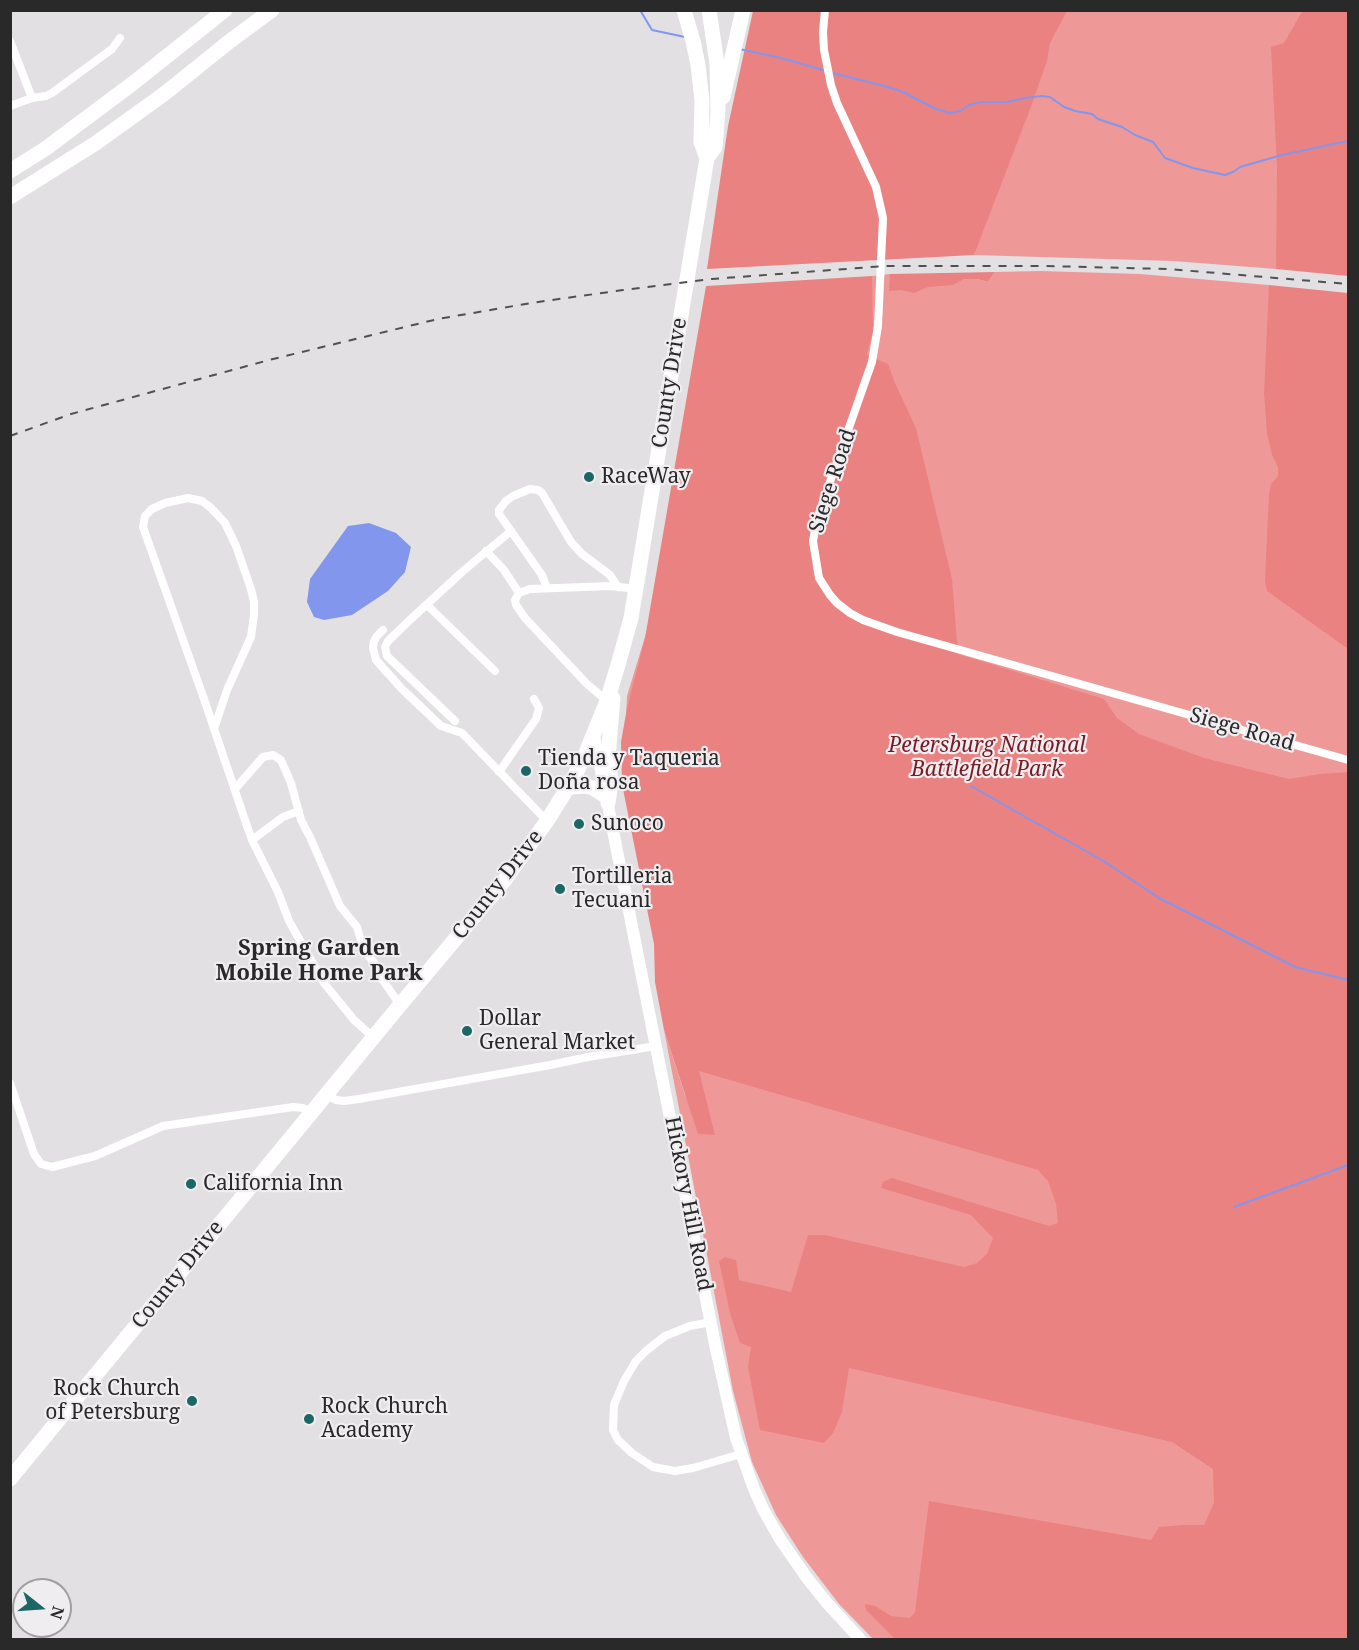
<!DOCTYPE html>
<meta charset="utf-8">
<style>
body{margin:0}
#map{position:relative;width:1359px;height:1650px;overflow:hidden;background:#e3e0e3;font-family:"Noto Serif",serif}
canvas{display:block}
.frame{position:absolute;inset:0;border:12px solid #2a292a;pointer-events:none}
.north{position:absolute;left:12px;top:1578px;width:60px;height:60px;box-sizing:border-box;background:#f0edf0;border:2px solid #a19fa1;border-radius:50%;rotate:107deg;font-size:16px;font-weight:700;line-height:24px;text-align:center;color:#2a292a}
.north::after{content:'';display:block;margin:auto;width:21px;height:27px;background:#1a6765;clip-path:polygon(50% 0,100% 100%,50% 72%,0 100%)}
</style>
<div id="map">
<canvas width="1359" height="1650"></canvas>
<div class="frame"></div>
<div class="north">N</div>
</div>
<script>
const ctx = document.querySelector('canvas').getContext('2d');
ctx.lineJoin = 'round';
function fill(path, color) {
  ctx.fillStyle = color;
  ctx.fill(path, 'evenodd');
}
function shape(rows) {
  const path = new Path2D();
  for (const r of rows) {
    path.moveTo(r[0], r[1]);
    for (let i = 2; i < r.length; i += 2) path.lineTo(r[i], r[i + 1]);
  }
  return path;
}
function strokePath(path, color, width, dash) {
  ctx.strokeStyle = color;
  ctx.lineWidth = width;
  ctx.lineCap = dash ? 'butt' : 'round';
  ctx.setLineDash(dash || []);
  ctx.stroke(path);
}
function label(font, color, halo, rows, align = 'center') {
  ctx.font = font + ' "Noto Serif",serif';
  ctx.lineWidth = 4.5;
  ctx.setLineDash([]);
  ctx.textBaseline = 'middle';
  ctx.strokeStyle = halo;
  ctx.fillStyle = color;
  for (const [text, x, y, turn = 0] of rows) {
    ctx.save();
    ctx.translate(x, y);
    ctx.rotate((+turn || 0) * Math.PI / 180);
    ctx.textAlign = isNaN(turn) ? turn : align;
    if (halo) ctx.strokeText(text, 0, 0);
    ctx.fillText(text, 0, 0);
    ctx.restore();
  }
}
const green = shape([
 [757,11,1348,11,1276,261,1276,269,1173,261,974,255,975,251],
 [1040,271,1140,274,1269,285,1269,293,1348,301,1348,1639,873,1639,839,1604,803,1557,776,1515,752,1462,733,1391,664,1030,686,1098,623,778,627,696,648,627,872,284,872,276,890,274,890,284,957,282,965,279,977,279,988,282,995,272]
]);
const forest = shape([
 [1303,10,1348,11,1348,276,1276,269,1277,167,1271,47,1284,43],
 [753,11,1067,11,1050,43,1047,61,1032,104,974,255,707,269,728,126],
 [995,272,988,282,977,279,965,279,952,285,928,287,914,293,901,290,889,291,890,274],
 [872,276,873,331,867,355,888,364,895,383,916,428,952,579,958,654,1104,699,1117,718,1139,734,1204,758,1289,779,1320,774,1348,772,1348,1639,895,1639,866,1610,865,1604,875,1606,891,1616,910,1618,915,1612,929,1501,1151,1540,1159,1527,1182,1525,1204,1525,1214,1503,1213,1469,1172,1442,849,1368,842,1412,833,1433,824,1443,760,1430,748,1367,751,1347,740,1343,730,1313,719,1261,725,1257,736,1260,739,1280,791,1292,808,1235,825,1235,964,1267,977,1263,987,1254,993,1238,971,1215,881,1188,883,1182,892,1178,1049,1226,1058,1223,1056,1204,1048,1181,1038,1170,699,1071,715,1135,698,1134,664,1030,655,982,654,944,622,784,621,742,627,708,645,638,706,286],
 [1269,285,1348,293,1348,649,1267,591,1265,581,1269,494,1271,484,1278,476,1278,467,1272,455,1267,433,1264,393]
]);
const water = shape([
 [369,523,396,533,411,547,405,572,388,591,352,615,324,620,314,617,307,602,310,579,348,526]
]);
const stream = shape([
 [640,10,652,30,685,37],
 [739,49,781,58,823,70],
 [833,73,888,87,905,93,936,109,949,113,960,111,969,105,981,102,1007,102,1025,98,1042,96,1050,97,1064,107,1075,111,1092,114,1098,119,1122,127,1135,135,1153,142,1165,158,1193,168,1225,175,1233,172,1240,167,1282,155,1348,141],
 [971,786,1105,862,1159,898,1295,967,1348,980],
 [1234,1207,1348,1165]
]);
const street = shape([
 [825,10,823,32,824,50,831,85,837,103,876,187,883,218,878,326,872,362,817,519,813,541,819,578,830,595,837,603,850,613,863,620,897,632,1348,760],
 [10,41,32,98],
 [10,106,32,98,46,96,52,93,112,49,120,38],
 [486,551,504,570,519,593],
 [547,588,542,575,499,514,499,510,506,501,513,496,530,489,538,490,542,493,571,542,582,554,610,575,618,587],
 [427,605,495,671],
 [383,630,377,636,374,641,373,648,376,660,402,689,441,726,462,733,547,821],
 [607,701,586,683,525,618,516,605,515,600,519,593,530,589,611,586,636,589],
 [455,721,387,656,385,647,388,641,412,618,462,572,511,531],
 [214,729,227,690,251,637,254,615,254,602,251,589,236,546,225,523,211,508,202,501,188,498,165,503,152,509,145,516,143,527,204,699,247,826,252,840,278,892,289,921,324,983,354,1020,374,1038],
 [499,772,536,719,539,708,534,699],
 [235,789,263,757,273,755,281,760,291,783,301,820,310,837,340,906,357,927,364,951,373,961,382,979,400,1005],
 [252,840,283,817,299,811],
 [10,1083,34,1154,41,1164,52,1167,95,1156,163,1126,293,1107,303,1108,311,1114],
 [327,1095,336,1100,344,1101,359,1099,550,1065,588,1057,656,1046],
 [711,1322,690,1326,665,1336,646,1351,636,1361,624,1381,614,1405,613,1430,618,1440,632,1453,653,1467,675,1471,693,1468,741,1454]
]);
const secondary = shape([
 [594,735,716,1349,736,1438,754,1489,763,1509,780,1539,807,1578,827,1603,861,1640]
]);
const highway = shape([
 [684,10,693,41,698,65,702,101,701,142,707,158],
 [723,97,743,10],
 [10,171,45,149,132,84,225,10],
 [10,197,96,143,164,94,230,41,272,10],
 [566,790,571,787,585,786,593,788,606,796],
 [608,803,611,783,608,758,613,698],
 [10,1479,400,1005,504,881,547,821,573,779,585,755,607,701,618,665,631,618,707,158,715,147,718,111,717,64,709,10]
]);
const rail = shape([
 [10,436,71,414,269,360,438,319,531,303,623,290,712,279,885,266,1045,266,1168,269,1348,284]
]);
const markers = [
 [589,477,6,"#1a6765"],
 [526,771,6,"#1a6765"],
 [579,824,6,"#1a6765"],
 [560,889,6,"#1a6765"],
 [467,1031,6,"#1a6765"],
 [191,1184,6,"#1a6765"],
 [192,1401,6,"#1a6765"],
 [309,1419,6,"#1a6765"]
];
const streetNames = [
 ["County Drive",670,383,-81],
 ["Siege Road",833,481,-72],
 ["Siege Road",1242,730,16],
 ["County Drive",498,885,-52],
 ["Hickory Hill Road",688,1204,79],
 ["County Drive",178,1275,-51]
];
const poiNames = [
 ["RaceWay",601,477],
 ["Tienda y Taqueria",538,759],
 ["Doña rosa",538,783],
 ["Sunoco",591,824],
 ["Tortilleria",572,877],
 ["Tecuani",572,901],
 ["Dollar",479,1019],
 ["General Market",479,1043],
 ["California Inn",203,1184],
 ["Rock Church",180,1389,"right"],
 ["of Petersburg",180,1413,"right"],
 ["Rock Church",321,1407],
 ["Academy",321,1431]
];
const parkNames = [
 ["Petersburg National",987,746],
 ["Battlefield Park",987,770]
];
const neighbourhoodNames = [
 ["Spring Garden",319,949],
 ["Mobile Home Park",319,974]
];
fill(green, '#ee9998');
fill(forest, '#eb8282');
fill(water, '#8296ed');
strokePath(stream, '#8296ed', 2);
strokePath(street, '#fff', 8);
strokePath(secondary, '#fff', 12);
strokePath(highway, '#fff', 15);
strokePath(rail, '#515051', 2, [8, 8]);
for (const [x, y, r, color] of markers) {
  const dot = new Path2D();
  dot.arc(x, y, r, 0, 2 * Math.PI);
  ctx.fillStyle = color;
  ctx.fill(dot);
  strokePath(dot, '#f0edf0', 2);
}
label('21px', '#2a292a', '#f0edf0', streetNames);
label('21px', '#2a292a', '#f0edf0', poiNames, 'left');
label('italic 21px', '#781b24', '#f0edf0', parkNames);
label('bold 22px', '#2a292a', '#f0edf0', neighbourhoodNames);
</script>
